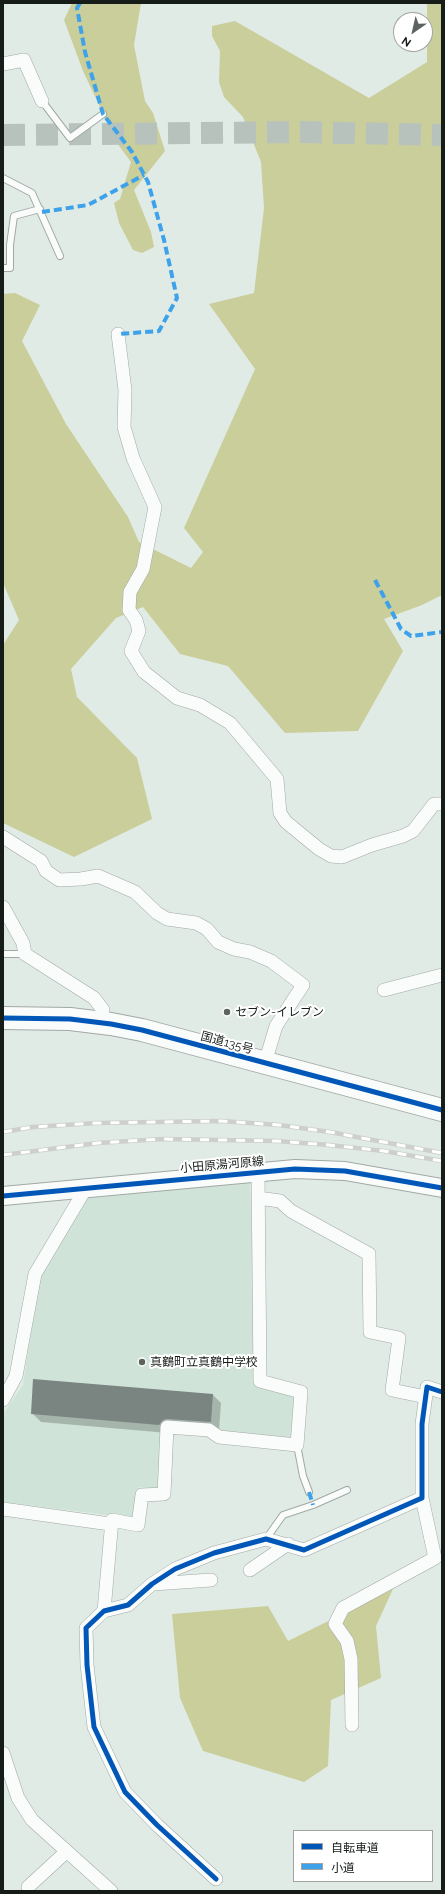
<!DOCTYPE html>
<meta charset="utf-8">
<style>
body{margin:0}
#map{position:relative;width:445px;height:1894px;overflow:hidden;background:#e1ebe5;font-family:Raleway,"Noto Sans JP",sans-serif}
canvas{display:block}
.frame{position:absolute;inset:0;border:4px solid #161c18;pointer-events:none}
.legend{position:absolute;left:293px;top:1830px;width:140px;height:52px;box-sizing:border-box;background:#fff;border:1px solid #a2a4a3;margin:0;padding:5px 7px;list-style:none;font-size:12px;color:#161c18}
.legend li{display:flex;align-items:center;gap:8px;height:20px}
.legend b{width:20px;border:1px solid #a2a4a3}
.north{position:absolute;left:393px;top:12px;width:40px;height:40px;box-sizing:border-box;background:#fff;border:1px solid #a2a4a3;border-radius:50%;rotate:214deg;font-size:11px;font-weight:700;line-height:16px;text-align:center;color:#161c18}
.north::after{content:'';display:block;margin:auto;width:14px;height:18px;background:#5d6460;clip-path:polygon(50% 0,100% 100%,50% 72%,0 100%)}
</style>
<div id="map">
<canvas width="445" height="1894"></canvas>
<div class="frame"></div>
<ul class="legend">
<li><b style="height:5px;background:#0057b8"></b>自転車道</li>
<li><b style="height:5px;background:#3da2ea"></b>小道</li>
</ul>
<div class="north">N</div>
</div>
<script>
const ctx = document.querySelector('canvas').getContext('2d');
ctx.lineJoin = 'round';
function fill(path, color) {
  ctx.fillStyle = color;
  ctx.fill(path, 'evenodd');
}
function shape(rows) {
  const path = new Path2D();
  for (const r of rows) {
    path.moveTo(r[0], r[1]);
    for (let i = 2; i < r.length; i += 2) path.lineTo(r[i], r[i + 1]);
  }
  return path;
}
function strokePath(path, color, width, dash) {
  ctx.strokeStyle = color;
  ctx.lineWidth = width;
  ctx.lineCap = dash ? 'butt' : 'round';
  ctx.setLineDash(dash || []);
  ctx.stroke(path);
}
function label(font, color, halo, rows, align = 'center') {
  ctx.font = font + ' Raleway,"Noto Sans JP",sans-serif';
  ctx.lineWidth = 4;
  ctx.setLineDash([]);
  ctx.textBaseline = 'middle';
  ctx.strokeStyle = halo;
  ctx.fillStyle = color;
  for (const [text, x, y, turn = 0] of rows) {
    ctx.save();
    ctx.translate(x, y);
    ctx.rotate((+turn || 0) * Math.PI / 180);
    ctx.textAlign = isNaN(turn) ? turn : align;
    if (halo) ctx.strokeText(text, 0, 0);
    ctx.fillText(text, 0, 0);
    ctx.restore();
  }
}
const built = shape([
 [250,1182,257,1380,298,1397,293,1439,165,1425,159,1489,139,1487,136,1513,132,1518,3,1502,3,1414,23,1385,39,1277,89,1196]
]);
const forest = shape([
 [72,3,141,3,134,45,145,101,153,113,165,151,134,190,151,232,154,247,142,253,133,250,119,223,114,203,120,199,131,162,117,143,83,71,64,20],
 [427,3,442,3,442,595,422,605,384,619,403,651,358,731,285,733,228,666,180,654,143,607,116,618,71,669,77,697,137,758,152,819,74,857,3,823,3,645,19,620,3,583,3,294,15,293,40,305,22,341,66,424,128,517,139,542,191,568,203,552,184,528,255,369,209,304,254,293,264,208,261,162,243,117,224,97,219,82,220,51,212,36,212,26,235,21,369,98,427,62],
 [393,1589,376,1626,381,1678,331,1700,328,1766,304,1782,203,1751,180,1698,172,1614,268,1606,288,1641]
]);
const shadow = shape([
 [213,1395,221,1403,219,1430,168,1433,41,1422,32,1413]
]);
const building = shape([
 [33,1379,213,1394,211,1422,167,1419,163,1420,159,1425,31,1414]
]);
const highwayTunnel = shape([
 [3,135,302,132,442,135]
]);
const lane = shape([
 [42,101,70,138,103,114],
 [3,178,32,193,60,256],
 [3,268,10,268,10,245,14,216,40,209],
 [3,954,25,954],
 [297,1445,303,1476,309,1492],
 [266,1539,283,1515,313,1505,347,1490]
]);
const street = shape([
 [3,64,24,60,42,101],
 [118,334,125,390,124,427,133,458,155,507,143,569,130,592,129,610,136,620,139,631,131,651,144,672,177,698,200,705,230,723,277,779,280,813,286,822,319,849,331,856,342,857,372,845,403,836,413,831,434,804,442,804],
 [3,837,41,861,46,871,59,880,81,879,98,876,135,892,157,913,167,919,196,923,207,929,218,942,234,949,250,952,271,961,303,985,276,1026,265,1063],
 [3,907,23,943,25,954,94,998,103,1010,101,1022],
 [384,990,442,975],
 [258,1198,280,1201,291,1211,369,1254,370,1332,399,1338,392,1390,426,1397],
 [3,1400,16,1376,35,1274,86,1188],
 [3,1509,110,1524],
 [250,1570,288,1544],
 [153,1584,211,1580],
 [104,1611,112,1520,138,1525,142,1495,164,1494,167,1427,209,1430,219,1437,297,1445,301,1392,260,1381,258,1171],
 [352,1725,351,1659,347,1641,335,1624,343,1608,435,1558,422,1498],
 [3,1753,18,1798,32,1820,111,1891],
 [216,1879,157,1825,125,1792,94,1727,87,1665,86,1628,104,1611,128,1605,152,1584,175,1569,214,1553,266,1539,304,1550,422,1498,422,1424,427,1387,442,1392],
 [28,1887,66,1852]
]);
const secondary = shape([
 [3,1196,295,1169,345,1171,442,1188]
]);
const highway = shape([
 [3,1018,70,1019,111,1024,142,1030,442,1110]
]);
const rail = shape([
 [3,1132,33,1127,96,1123,221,1121,279,1125,330,1132,442,1153],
 [3,1155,98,1143,162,1139,221,1140,277,1141,329,1145,384,1151,442,1161]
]);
const quiet = shape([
 [80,3,77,8,85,52,103,114,132,152,148,182,164,240,177,298,159,331,118,334],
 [42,212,88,205,144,175],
 [375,580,401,629,411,636,442,632],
 [309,1492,313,1505]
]);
const cycleway = shape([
 [3,1018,70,1019,111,1024,142,1030,442,1110],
 [3,1196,295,1169,345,1171,442,1188],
 [216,1879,157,1825,125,1792,94,1727,87,1665,86,1628,104,1611,128,1605,152,1584,175,1569,214,1553,266,1539,304,1550,422,1498,422,1424,427,1387,442,1392]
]);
const markers = [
 [227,1012,4,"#5d6460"],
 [142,1362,4,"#5d6460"]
];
const poiNames = [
 ["セブン-イレブン",235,1012],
 ["真鶴町立真鶴中学校",150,1362]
];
const streetNames = [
 ["国道135号",227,1043,15],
 ["小田原湯河原線",222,1165,-5]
];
fill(built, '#d0e3d8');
fill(forest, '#c9ce9b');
fill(shadow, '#0003');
fill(building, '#7a8582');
strokePath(highwayTunnel, '#b8c2bc', 22, [22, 11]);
strokePath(lane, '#a1a9a4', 8);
strokePath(street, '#a1a9a4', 14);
strokePath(secondary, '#a1a9a4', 20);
strokePath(highway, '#a1a9a4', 24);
strokePath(lane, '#fafcfb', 6);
strokePath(street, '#fafcfb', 13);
strokePath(secondary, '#fafcfb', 18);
strokePath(highway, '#fafcfb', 22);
strokePath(rail, '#cccfcd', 4.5);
strokePath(rail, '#fff', 3, [9]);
strokePath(quiet, '#3da2ea', 4, [8, 4]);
strokePath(cycleway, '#0057b8', 5);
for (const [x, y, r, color] of markers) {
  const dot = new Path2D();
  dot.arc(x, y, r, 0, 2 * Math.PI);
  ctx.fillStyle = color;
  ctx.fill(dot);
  strokePath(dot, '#fff', 1.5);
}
label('12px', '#161c18', '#fff', poiNames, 'left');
label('12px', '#161c18', '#fff', streetNames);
</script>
